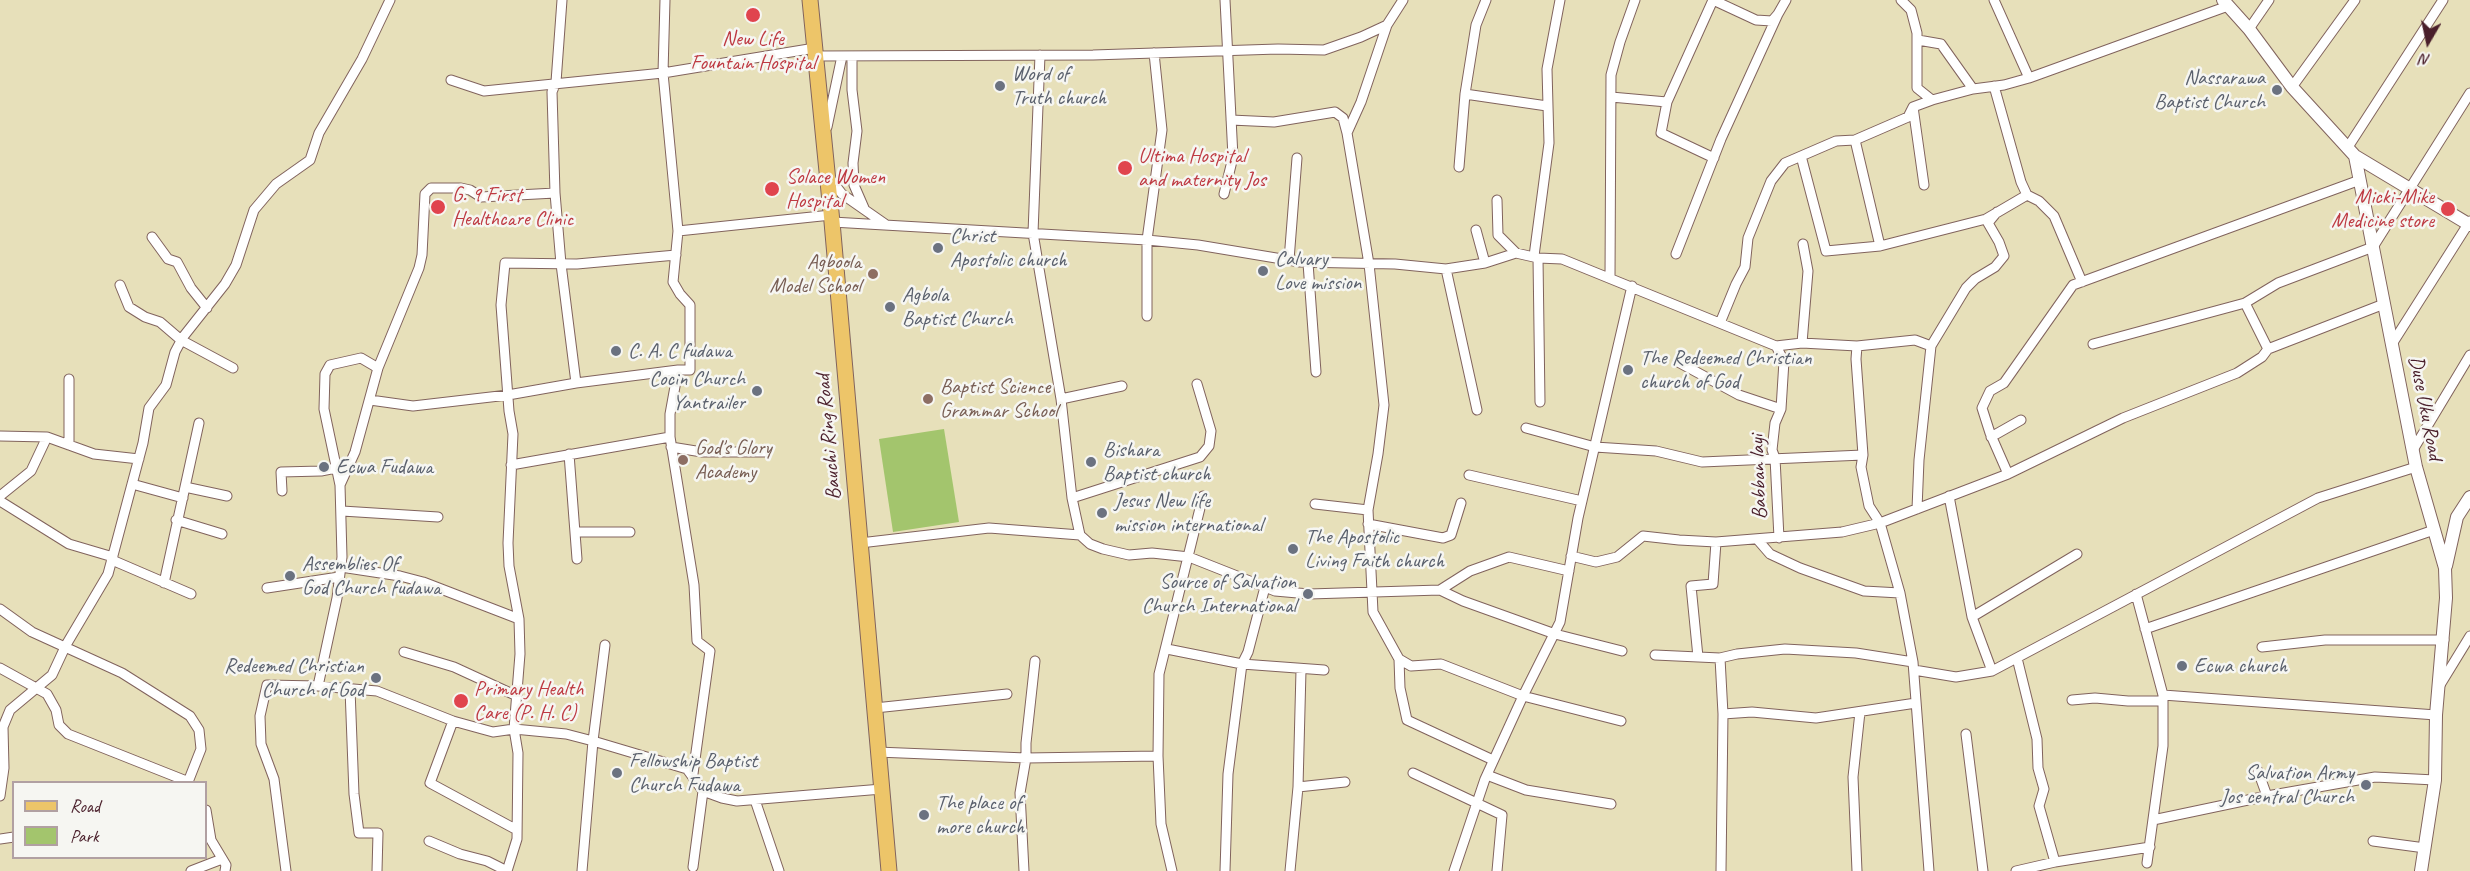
<!DOCTYPE html>
<style>
body{margin:0}
#map{position:relative;width:2470px;height:871px;overflow:hidden;background:#e7e0ba;font-family:Caveat,sans-serif}
canvas{display:block}
.legend{position:absolute;left:12px;top:781px;width:195px;height:78px;box-sizing:border-box;background:#f6f6f2;border:2px solid #b1a0a2;margin:0;padding:8px 10px;list-style:none;font-size:18px;color:#4a1f2b}
.legend li{display:flex;align-items:center;gap:12px;height:30px}
.legend b{width:30px;border:2px solid #b1a0a2}
.north{position:absolute;left:2398px;top:12px;width:60px;height:60px;-webkit-text-stroke:4px #f6f6f2;paint-order:stroke;rotate:189deg;font-size:16px;font-weight:700;line-height:24px;text-align:center;color:#4a1f2b}
.north::after{content:'';display:block;margin:auto;width:21px;height:27px;background:#4a1f2b;clip-path:polygon(50% 0,100% 100%,50% 72%,0 100%)}
</style>
<div id="map">
<canvas width="2470" height="871"></canvas>
<ul class="legend">
<li><b style="height:8px;background:#edc569"></b>Road</li>
<li><b style="height:16px;background:#a3c56d"></b>Park</li>
</ul>
<div class="north">N</div>
</div>
<script>
const ctx = document.querySelector('canvas').getContext('2d');
ctx.lineJoin = 'round';
function fill(path, color) {
  ctx.fillStyle = color;
  ctx.fill(path, 'evenodd');
}
function shape(rows) {
  const path = new Path2D();
  for (const r of rows) {
    path.moveTo(r[0], r[1]);
    for (let i = 2; i < r.length; i += 2) path.lineTo(r[i], r[i + 1]);
  }
  return path;
}
function strokePath(path, color, width, dash) {
  ctx.strokeStyle = color;
  ctx.lineWidth = width;
  ctx.lineCap = dash ? 'butt' : 'round';
  ctx.setLineDash(dash || []);
  ctx.stroke(path);
}
function label(font, color, halo, rows, align = 'center') {
  ctx.font = font + ' Caveat,sans-serif';
  ctx.lineWidth = 5;
  ctx.setLineDash([]);
  ctx.textBaseline = 'middle';
  ctx.strokeStyle = halo;
  ctx.fillStyle = color;
  for (const [text, x, y, turn = 0] of rows) {
    ctx.save();
    ctx.translate(x, y);
    ctx.rotate((+turn || 0) * Math.PI / 180);
    ctx.textAlign = isNaN(turn) ? turn : align;
    if (halo) ctx.strokeText(text, 0, 0);
    ctx.fillText(text, 0, 0);
    ctx.restore();
  }
}
const green = shape([
 [944,429,959,522,893,532,879,439]
]);
const minor = shape([
 [562,0,556,82,552,92,555,193,561,264,576,383],
 [665,0,663,73,678,231,673,282,680,294,690,305,690,370,678,370,670,414,670,437,694,585,697,641,710,651,693,774],
 [1901,0,1911,10,1917,33,1917,88,1932,100],
 [1994,0,2029,78],
 [2249,29,2269,0],
 [1918,40,1941,44,1973,89],
 [1040,55,1033,233,1061,399,1072,498,1080,535,1090,544,1103,549,1129,555,1152,553,1189,557,1275,591,1309,594,1440,590,1470,571,1509,557,1569,571],
 [816,56,1093,55,1278,49,1324,50,1361,37,1387,25],
 [852,56,852,90,857,131,853,163,854,185,864,208],
 [451,80,484,91,663,73,815,48],
 [1994,86,2021,182,2027,195,2039,201,2054,216,2082,282],
 [2292,87,2355,0],
 [1465,94,1547,106],
 [1611,97,1667,102,1713,0,1756,20,1772,21,1778,14,1786,0],
 [1667,102,1661,133,1714,158],
 [1913,107,1924,185],
 [1231,120,1274,122,1335,112,1343,118,1347,133,1369,264,1384,405,1378,454,1368,510,1373,612,1399,659,1411,666,1441,664,1523,696,1621,721],
 [827,127,842,56],
 [1347,133,1361,102,1387,25,1403,0],
 [1855,140,1880,246],
 [2348,147,2443,0],
 [1801,156,1826,251,1880,246,1986,219,2027,195],
 [1459,167,1465,94,1476,25,1486,0],
 [829,177,842,194,885,224],
 [1224,194,1233,157,1225,0],
 [1497,200,1498,235,1516,253],
 [832,222,1147,240,1198,245,1300,262,1395,264,1446,269,1485,263,1516,253,1538,258,1562,259,1776,346,1802,343,1857,346],
 [1476,230,1485,263],
 [678,231,831,215],
 [152,237,168,259,177,262,191,288,207,308],
 [1676,254,1721,139,1778,14],
 [1534,256,1549,143,1547,69,1560,0],
 [1538,258,1540,402],
 [1289,260,1297,158],
 [1308,263,1316,372],
 [1446,269,1477,410],
 [1610,278,1611,75,1620,42,1635,0],
 [120,285,129,307,145,317,160,322,181,340,233,368],
 [2245,303,2268,349],
 [1147,316,1147,240,1162,130,1154,53],
 [1720,323,1736,284,1745,267,1748,238,1771,181,1785,163,1836,141,1855,140,1908,117,1913,107,1932,100,1973,89,2004,85,2029,78,2228,6],
 [1802,343,1808,271,1803,244],
 [2093,344,2245,303,2278,283,2373,247,2470,93],
 [2392,344,2470,221],
 [1776,346,1784,361,1781,409,1775,423,1772,450,1775,458,1779,538],
 [1678,362,1739,395,1781,409],
 [69,379,69,445],
 [1061,399,1122,386],
 [370,400,413,406,508,395,576,383,678,370],
 [1526,428,1595,447,1656,451,1702,462,1863,455],
 [0,436,47,437,94,454,139,459],
 [1991,437,2021,420],
 [671,447,702,452,767,452],
 [2413,450,2470,355],
 [569,454,577,559],
 [511,465,670,437],
 [2008,474,1990,433,1982,408,1990,391,2004,383,2073,285,2360,180],
 [1469,475,1582,501],
 [132,484,183,498],
 [340,485,355,452,378,368,419,268,422,255,425,194,431,188,461,188,470,190,481,197,555,193],
 [185,487,227,496],
 [282,491,281,472,321,471,336,468],
 [0,496,31,471,47,437],
 [1949,496,1972,617,1992,671],
 [1072,498,1200,457,1209,446,1211,431,1197,384],
 [0,501,69,544,113,557],
 [1315,504,1368,510],
 [1917,509,1919,460,1931,346,1966,288,1975,279,1995,267,2004,256,1999,242,1988,223,1997,212],
 [342,511,438,517],
 [176,520,222,534],
 [1368,524,1443,538,1451,535,1461,503],
 [575,532,630,532],
 [1757,539,1770,554,1800,568,1864,591,1900,593],
 [860,543,989,528,1080,535],
 [1571,556,1596,562,1617,557,1643,536,1679,540,1716,542,1842,532,1880,523,2008,474,2123,418,2237,373,2262,357,2268,349,2384,304],
 [112,560,191,594],
 [341,567,400,576,423,582,519,619],
 [164,583,199,423],
 [267,588,339,577],
 [1440,590,1463,601,1555,634,1622,651],
 [2136,594,2163,695,2163,746,2147,863],
 [0,609,32,632,122,673,190,716,199,730,201,749,188,782],
 [1972,617,2077,554],
 [2145,629,2434,530],
 [2262,647,2325,640,2444,640],
 [1167,649,1242,664,1324,670],
 [404,652,454,667,517,696],
 [1655,655,1720,658,1737,654,1785,649,1856,653,1913,662],
 [1698,657,1691,586,1713,584,1716,542],
 [1720,658,1723,714,1721,871],
 [2017,658,2037,739,2038,768,2044,789,2039,806,2055,862],
 [1399,659,1400,688,1407,720,1493,760],
 [0,668,47,694,56,710,59,725,68,734,189,782],
 [1914,670,1956,677,1992,671,2318,498,2416,467],
 [2440,685,2470,636],
 [318,686,337,598,342,557,340,485,324,409,325,374,330,365,361,358,378,368],
 [350,689,354,794,359,833,378,833,377,871],
 [2163,695,2436,715],
 [2072,700,2095,698,2128,701,2163,701],
 [875,708,1007,694],
 [1723,714,1752,712,1816,718,1916,703],
 [453,721,430,783,517,830],
 [1966,734,1983,871],
 [877,752,1026,758,1158,756],
 [2258,771,2267,796],
 [1413,773,1502,815,1497,871],
 [1487,775,1526,790,1611,804],
 [1298,787,1345,782],
 [0,796,4,768,3,727,10,710,52,675,66,645,108,574,143,443,149,408,166,385,175,352,183,337,225,284,236,265,254,210,276,184,310,160,319,133,362,59,390,0],
 [755,800,779,871],
 [206,810,211,840,226,865,225,871],
 [2153,820,2267,796,2375,777,2435,780],
 [0,839,14,837],
 [429,841,460,854,487,861,507,871],
 [2373,841,2425,848],
 [693,867,703,791],
 [191,871,222,859],
 [286,871,274,779,261,744,260,716,267,685,318,686,377,691,453,721,482,729,493,732,514,729,566,734,593,741,687,769,703,791,722,798,737,801,882,789],
 [507,871,517,839,518,753,514,729,520,654,519,619,509,566,508,543,513,434,509,411,501,305,505,263,577,264,676,255],
 [582,871,593,741,605,645],
 [1024,871,1020,793,1026,758,1026,743,1035,661],
 [1172,871,1161,824,1158,756,1159,674,1203,496],
 [1225,871,1228,774,1242,664,1248,652,1265,587],
 [1290,871,1298,787,1301,670],
 [1454,871,1485,779,1523,696,1560,622,1578,518,1632,286],
 [1857,871,1853,777,1860,712],
 [1929,871,1913,662,1900,593,1880,523,1869,506,1861,467,1863,455,1856,359,1857,346,1915,340,1931,346],
 [2016,871,2055,862,2150,847]
]);
const tertiary = shape([
 [2223,0,2249,29,2292,87,2355,156,2416,467,2445,568,2446,598,2436,715,2435,780,2421,871],
 [2355,156,2470,225],
 [2446,566,2457,517,2470,497]
]);
const primary = shape([
 [810,0,832,222,889,871]
]);
const markers = [
 [753,15,8,"#e0444e"],
 [1000,86,6,"#6b7280"],
 [2277,90,6,"#6b7280"],
 [1125,168,8,"#e0444e"],
 [772,189,8,"#e0444e"],
 [438,207,8,"#e0444e"],
 [2448,209,8,"#e0444e"],
 [938,248,6,"#6b7280"],
 [1263,271,6,"#6b7280"],
 [873,274,6,"#8d6e63"],
 [890,307,6,"#6b7280"],
 [616,351,6,"#6b7280"],
 [1628,370,6,"#6b7280"],
 [757,391,6,"#6b7280"],
 [928,399,6,"#8d6e63"],
 [683,460,6,"#8d6e63"],
 [1091,462,6,"#6b7280"],
 [324,467,6,"#6b7280"],
 [1102,513,6,"#6b7280"],
 [1293,549,6,"#6b7280"],
 [290,576,6,"#6b7280"],
 [1308,594,6,"#6b7280"],
 [2182,666,6,"#6b7280"],
 [376,678,6,"#6b7280"],
 [461,701,8,"#e0444e"],
 [617,773,6,"#6b7280"],
 [2366,785,6,"#6b7280"],
 [924,815,6,"#6b7280"]
];
const healthNames = [
 ["New Life",753,39,"center"],
 ["Fountain Hospital",753,63,"center"],
 ["Ultima Hospital",1138,156],
 ["and maternity Jos",1138,180],
 ["Solace Women",786,177],
 ["Hospital",786,201],
 ["G. 9 First",452,195],
 ["Healthcare Clinic",452,219],
 ["Micki-Mike",2434,197,"right"],
 ["Medicine store",2434,221,"right"],
 ["Primary Health",474,689],
 ["Care (P. H. C)",474,713]
];
const worshipNames = [
 ["Word of",1012,74],
 ["Truth church",1012,98],
 ["Nassarawa",2265,78,"right"],
 ["Baptist Church",2265,102,"right"],
 ["Christ",950,236],
 ["Apostolic church",950,260],
 ["Calvary",1275,259],
 ["Love mission",1275,283],
 ["Agbola",902,295],
 ["Baptist Church",902,319],
 ["C. A. C fudawa",628,351],
 ["The Redeemed Christian",1640,358],
 ["church of God",1640,382],
 ["Cocin Church",745,379,"right"],
 ["Yantrailer",745,403,"right"],
 ["Bishara",1103,450],
 ["Baptist church",1103,474],
 ["Ecwa Fudawa",336,467],
 ["Jesus New life",1114,501],
 ["mission international",1114,525],
 ["The Apostolic",1305,537],
 ["Living Faith church",1305,561],
 ["Assemblies Of",302,564],
 ["God Church fudawa",302,588],
 ["Source of Salvation",1296,582,"right"],
 ["Church International",1296,606,"right"],
 ["Redeemed Christian",364,666,"right"],
 ["Church of God",364,690,"right"],
 ["Ecwa church",2194,666],
 ["Fellowship Baptist",629,761],
 ["Church Fudawa",629,785],
 ["Salvation Army",2354,773,"right"],
 ["Jos central Church",2354,797,"right"],
 ["The place of",936,803],
 ["more church",936,827]
];
const educationNames = [
 ["Agboola",861,262,"right"],
 ["Model School",861,286,"right"],
 ["Baptist Science",940,387],
 ["Grammar School",940,411],
 ["God's Glory",695,448],
 ["Academy",695,472]
];
const streetNames = [
 ["Duse Uku Road",2425,408,79],
 ["Bauchi Ring Road",829,437,-95],
 ["Babban layi",1759,477,-92]
];
fill(green, '#a3c56d');
strokePath(minor, '#81635d', 11);
strokePath(tertiary, '#81635d', 14);
strokePath(primary, '#81635d', 17);
strokePath(minor, '#fff', 9);
strokePath(tertiary, '#fff', 12);
strokePath(primary, '#edc569', 15);
for (const [x, y, r, color] of markers) {
  const dot = new Path2D();
  dot.arc(x, y, r, 0, 2 * Math.PI);
  ctx.fillStyle = color;
  ctx.fill(dot);
  strokePath(dot, '#f6f6f2', 2);
}
label('21px', '#be3a42', '#f6f6f2', healthNames, 'left');
label('21px', '#5b616d', '#f6f6f2', worshipNames, 'left');
label('21px', '#785e54', '#f6f6f2', educationNames, 'left');
label('21px', '#4a1f2b', '#f6f6f2', streetNames);
</script>
